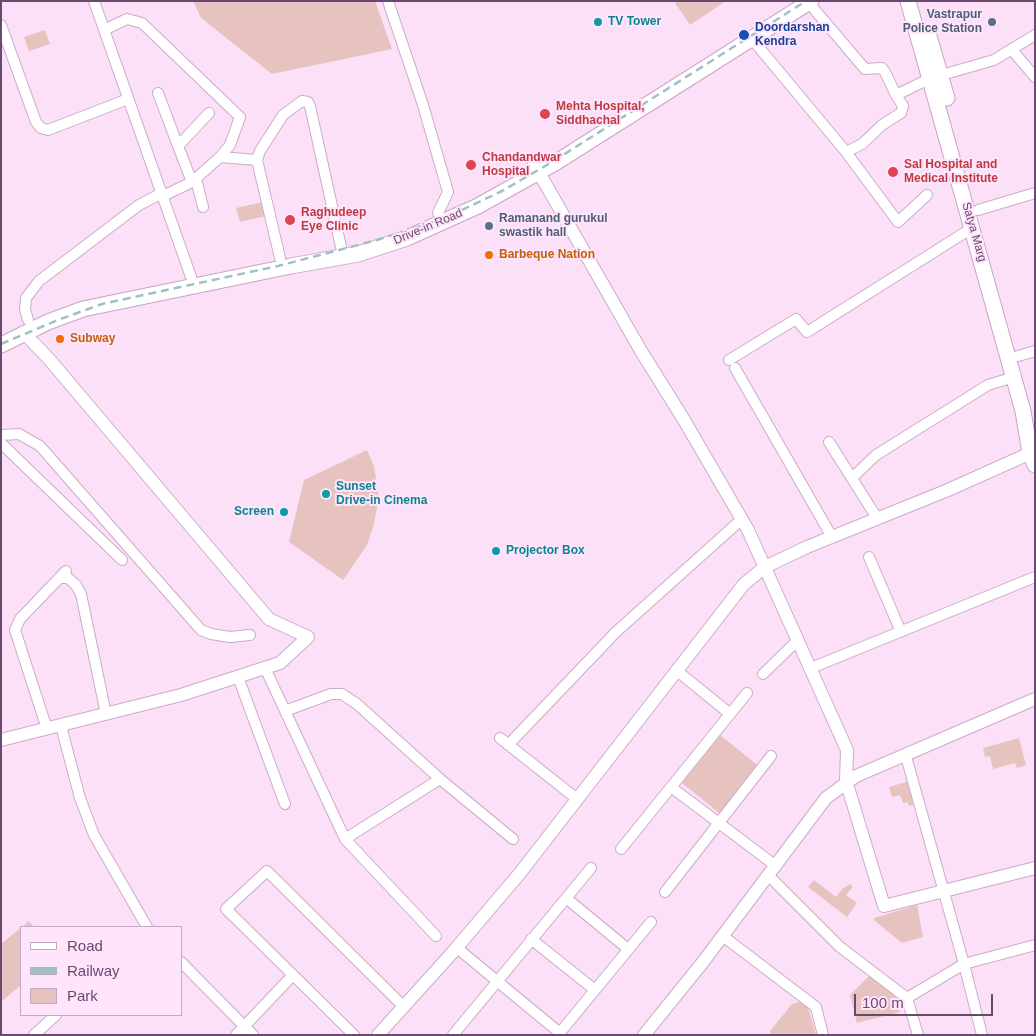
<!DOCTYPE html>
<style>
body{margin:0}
#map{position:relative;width:1036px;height:1036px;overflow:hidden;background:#fbe0f8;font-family:Arial,sans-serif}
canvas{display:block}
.frame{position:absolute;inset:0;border:2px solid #6a4970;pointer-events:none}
.legend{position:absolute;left:20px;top:926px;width:162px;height:90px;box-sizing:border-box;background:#fee5fc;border:1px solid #c3a7c4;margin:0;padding:6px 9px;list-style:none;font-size:15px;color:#6a4970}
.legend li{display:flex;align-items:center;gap:10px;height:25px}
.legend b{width:25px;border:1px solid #c3a7c4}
.scale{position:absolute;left:854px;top:994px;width:139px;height:22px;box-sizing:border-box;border:2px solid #6a4970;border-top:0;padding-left:6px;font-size:15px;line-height:18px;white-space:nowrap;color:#6a4970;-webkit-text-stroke:4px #fee5fc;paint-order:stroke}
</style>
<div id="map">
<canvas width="1036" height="1036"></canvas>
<div class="frame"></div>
<ul class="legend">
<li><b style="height:6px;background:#fff"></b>Road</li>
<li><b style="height:6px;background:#a0c1c2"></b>Railway</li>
<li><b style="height:14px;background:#e7c3c0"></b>Park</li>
</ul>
<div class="scale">100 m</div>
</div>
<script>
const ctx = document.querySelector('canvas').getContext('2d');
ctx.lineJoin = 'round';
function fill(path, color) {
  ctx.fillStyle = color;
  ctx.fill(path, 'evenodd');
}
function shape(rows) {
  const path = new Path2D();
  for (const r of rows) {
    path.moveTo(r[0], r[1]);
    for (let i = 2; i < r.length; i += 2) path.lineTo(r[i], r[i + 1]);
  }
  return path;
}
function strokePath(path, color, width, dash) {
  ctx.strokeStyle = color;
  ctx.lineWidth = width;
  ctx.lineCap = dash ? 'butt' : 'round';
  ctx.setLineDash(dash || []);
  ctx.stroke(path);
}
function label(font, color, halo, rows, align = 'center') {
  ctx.font = font + ' Arial,sans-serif';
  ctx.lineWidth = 4;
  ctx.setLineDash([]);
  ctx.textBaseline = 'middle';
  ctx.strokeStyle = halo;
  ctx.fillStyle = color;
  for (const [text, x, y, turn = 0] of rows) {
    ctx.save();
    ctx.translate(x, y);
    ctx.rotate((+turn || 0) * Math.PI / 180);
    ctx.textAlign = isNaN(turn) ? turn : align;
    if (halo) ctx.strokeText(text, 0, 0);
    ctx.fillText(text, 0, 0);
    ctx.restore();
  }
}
const green = shape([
 [193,1,375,1,392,49,272,74,201,18],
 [678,1,726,1,690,25,675,3],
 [45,30,50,44,29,51,24,37],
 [263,202,266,216,240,222,236,208],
 [367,450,374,466,379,498,373,527,367,545,343,580,289,542,304,480],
 [720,735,761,768,723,816,682,783],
 [1019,738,1026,765,1017,768,1015,763,993,769,990,756,985,757,983,748],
 [909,781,915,804,909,806,908,802,903,803,900,795,892,797,889,787],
 [814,880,836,897,842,889,850,884,853,887,846,895,857,903,847,917,808,887],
 [917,905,923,937,902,943,875,921,874,918],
 [29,921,34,927,21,927,21,985,1,1002,1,944],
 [871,974,895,995,900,1012,857,1023,850,995],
 [806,1000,816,1035,771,1035,770,1031,792,1004]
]);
const minor = shape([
 [94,1,191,277],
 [388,1,423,105,448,192,438,213],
 [809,3,865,69,882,68,885,72,896,95,931,78,994,60,1035,35],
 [1,25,36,122,41,128,48,130,128,99],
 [104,30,127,19,142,23,240,117,230,145,220,157,192,182,163,196],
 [752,39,846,152,862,144,882,125,901,113,903,106,896,95],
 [1012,50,1035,77],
 [158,93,178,146],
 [846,152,898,222,927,195],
 [220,157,257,160],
 [196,179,203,207],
 [192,182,178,146,209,113],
 [978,210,1035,193],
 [280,258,257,160,260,151,283,115,302,101,308,102,310,106,341,247],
 [28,320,25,309,26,298,39,281,139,205,162,193],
 [1018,356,1035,351],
 [729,360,796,319,807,332,972,228],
 [735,368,832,537],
 [1,435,19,434,40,446,201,630,211,634,230,637,250,635],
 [829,442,877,518],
 [1,443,122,560],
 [852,478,876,455,988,385,1014,377],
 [869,557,901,632],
 [59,578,68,578,76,585,81,594,106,714],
 [265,668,345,839,436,936],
 [811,668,1035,577],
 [676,670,729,713],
 [763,674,798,640],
 [238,677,285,804],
 [285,711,331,694,342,694,357,704,440,779,513,839],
 [61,726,80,798,94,835,147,927],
 [47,729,15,630,20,619,66,571],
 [500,738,577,799],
 [508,745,616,632,742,519],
 [671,787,776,866],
 [345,839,440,779],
 [621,849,747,693],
 [773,880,840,947,907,998,918,1035],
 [665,892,771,756],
 [566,898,628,949],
 [531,939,595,990],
 [728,940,816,1007,823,1035],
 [457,948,560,1033],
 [181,962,253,1035],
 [907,998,964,964,907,760],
 [34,1035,56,1015],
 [236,1035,293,975],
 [354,1035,226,909,267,871,404,1007],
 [453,1035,591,868],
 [558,1035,651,922],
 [982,1035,964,964,1035,945]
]);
const tertiary = shape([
 [534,164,641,351,684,420,748,530,847,750,846,781,884,906,1035,868],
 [1,740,181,695,280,663,308,637,269,619,49,359,24,333],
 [378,1035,453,952,520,873,744,584,765,567,807,547,948,490,1035,451],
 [644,1035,703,962,826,798,856,776,1035,699]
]);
const secondary = shape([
 [908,1,1023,411,1030,453,1035,465],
 [929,36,947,98],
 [1,345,48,322,83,309,291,266,358,254,407,238,478,206,555,163,811,1]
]);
const rail = shape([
 [1,344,58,320,102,304,278,266,377,240,443,219,502,191,552,162,806,1]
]);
const markers = [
 [598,22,5,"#0f9aa8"],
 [992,22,5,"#5c6f8a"],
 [744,35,6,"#1a4fb4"],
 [545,114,6,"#e0444e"],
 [471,165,6,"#e0444e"],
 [893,172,6,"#e0444e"],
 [290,220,6,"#e0444e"],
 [489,226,5,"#5c6f8a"],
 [489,255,5,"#e8710a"],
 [60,339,5,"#e8710a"],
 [326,494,5,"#0f9aa8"],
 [284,512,5,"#0f9aa8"],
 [496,551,5,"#0f9aa8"]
];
const serviceNames = [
 ["Vastrapur",982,15],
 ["Police Station",982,29],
 ["Ramanand gurukul",499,219,"left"],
 ["swastik hall",499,233,"left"]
];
const cultureNames = [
 ["TV Tower",608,22],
 ["Sunset",336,487],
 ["Drive-in Cinema",336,501],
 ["Screen",274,512,"right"],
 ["Projector Box",506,551]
];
const transitNames = [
 ["Doordarshan",755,28],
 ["Kendra",755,42]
];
const healthNames = [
 ["Mehta Hospital,",556,107],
 ["Siddhachal",556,121],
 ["Chandandwar",482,158],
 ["Hospital",482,172],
 ["Sal Hospital and",904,165],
 ["Medical Institute",904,179],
 ["Raghudeep",301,213],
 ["Eye Clinic",301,227]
];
const streetNames = [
 ["Drive-in Road",428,227,-23],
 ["Satya Marg",974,232,74]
];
const foodNames = [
 ["Barbeque Nation",499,255],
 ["Subway",70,339]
];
fill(green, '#e7c3c0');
strokePath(minor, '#cbabcd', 12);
strokePath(tertiary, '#cbabcd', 14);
strokePath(secondary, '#c8a3cb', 17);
strokePath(minor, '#fff', 10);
strokePath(tertiary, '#fff', 12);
strokePath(secondary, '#fff', 15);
strokePath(rail, '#a0c1c2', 2.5, [8, 5]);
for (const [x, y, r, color] of markers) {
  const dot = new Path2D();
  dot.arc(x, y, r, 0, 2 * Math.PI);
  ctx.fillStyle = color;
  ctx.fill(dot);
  strokePath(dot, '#fee5fc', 2);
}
label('bold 12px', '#4e5e75', '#fee5fc', serviceNames, 'right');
label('bold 12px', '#0d838f', '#fee5fc', cultureNames, 'left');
label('bold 12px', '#164399', '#fee5fc', transitNames, 'left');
label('bold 12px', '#be3a42', '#fee5fc', healthNames, 'left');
label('12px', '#6a4970', '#fee5fc', streetNames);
label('bold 12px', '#c56008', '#fee5fc', foodNames, 'left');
</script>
